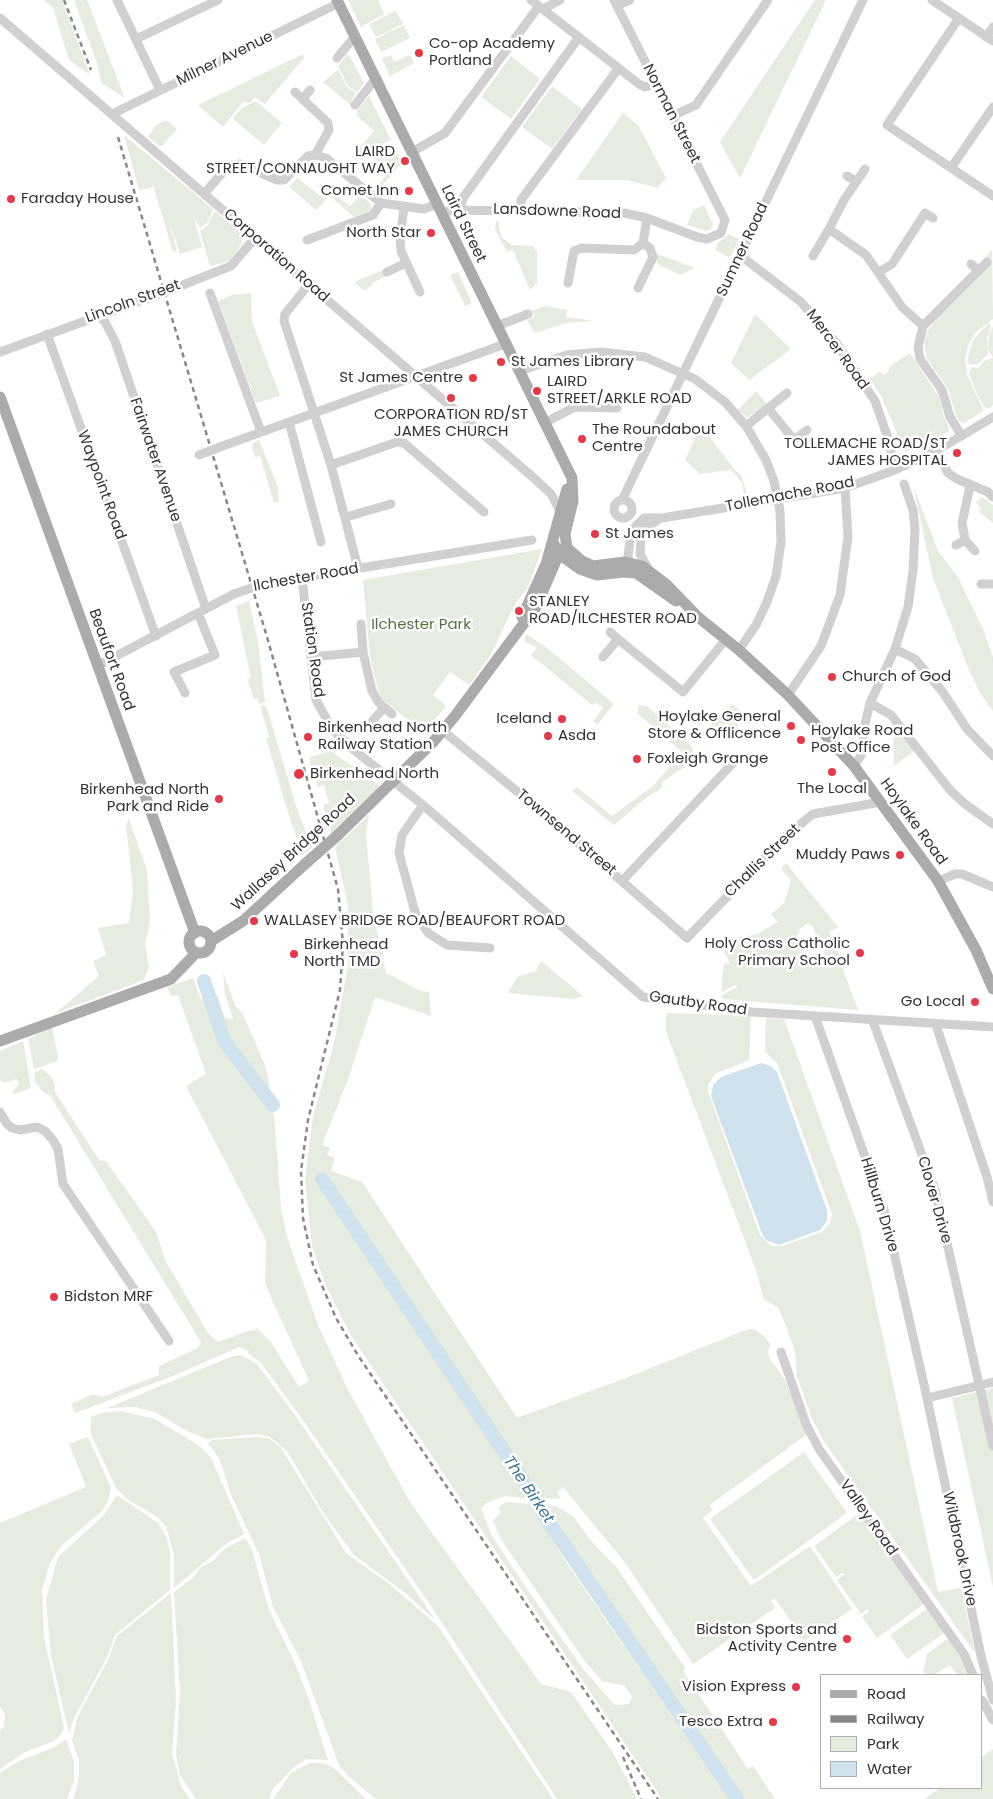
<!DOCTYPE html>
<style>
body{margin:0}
#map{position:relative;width:993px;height:1799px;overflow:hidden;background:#fff;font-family:Poppins,sans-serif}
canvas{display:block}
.legend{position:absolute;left:820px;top:1674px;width:162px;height:115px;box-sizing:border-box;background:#fff;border:1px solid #adadad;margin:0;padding:6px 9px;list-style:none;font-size:15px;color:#333}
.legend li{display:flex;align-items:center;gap:10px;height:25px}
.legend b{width:25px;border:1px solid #adadad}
</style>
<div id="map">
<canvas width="993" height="1799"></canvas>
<ul class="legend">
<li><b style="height:6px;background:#ababab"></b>Road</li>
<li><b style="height:6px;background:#888"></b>Railway</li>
<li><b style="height:14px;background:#e6ecdf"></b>Park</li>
<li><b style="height:14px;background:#cfe2ee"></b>Water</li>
</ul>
</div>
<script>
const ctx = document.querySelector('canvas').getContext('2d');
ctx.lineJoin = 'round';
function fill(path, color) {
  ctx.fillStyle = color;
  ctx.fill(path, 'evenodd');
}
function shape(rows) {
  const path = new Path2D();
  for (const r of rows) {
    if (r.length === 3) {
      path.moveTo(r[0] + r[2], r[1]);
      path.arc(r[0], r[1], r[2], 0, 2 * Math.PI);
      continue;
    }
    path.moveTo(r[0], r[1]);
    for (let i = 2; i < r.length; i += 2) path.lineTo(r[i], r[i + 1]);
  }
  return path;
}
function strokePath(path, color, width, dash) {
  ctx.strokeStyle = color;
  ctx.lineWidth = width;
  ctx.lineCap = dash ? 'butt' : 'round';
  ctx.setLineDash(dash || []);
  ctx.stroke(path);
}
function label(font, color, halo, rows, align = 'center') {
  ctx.font = font + ' Poppins,sans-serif';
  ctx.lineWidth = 5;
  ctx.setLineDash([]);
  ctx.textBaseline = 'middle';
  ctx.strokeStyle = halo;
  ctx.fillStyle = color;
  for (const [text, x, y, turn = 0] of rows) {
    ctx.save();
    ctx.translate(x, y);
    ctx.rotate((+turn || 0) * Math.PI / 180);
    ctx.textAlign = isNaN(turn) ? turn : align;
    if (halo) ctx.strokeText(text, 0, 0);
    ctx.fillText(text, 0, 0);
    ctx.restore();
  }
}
const green = shape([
 [44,0,62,0,90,75,69,60,53,8],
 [74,0,87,0,125,98,101,83,98,66],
 [348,0,378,0,384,14,361,27],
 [815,0,826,0,740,178,720,142],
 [396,11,403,24,376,37,369,24],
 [404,25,410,38,381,52,375,39],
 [348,53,364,83,357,92,348,86,338,66],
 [303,54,304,58,265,104,255,97,249,103,243,102,223,127,198,105],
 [391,55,394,62,410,55,414,63,390,76,382,59],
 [511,56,540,79,511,119,481,97],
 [338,70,347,87,356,93,351,101,353,107,323,82],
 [552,86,582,109,552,149,522,127],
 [369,96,391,140,376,147,378,153,382,158,396,151,402,163,379,189,376,187,389,172,365,150,356,160,352,157,374,131,357,116,357,110],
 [254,102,257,102,282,123,264,145,234,120,234,117,242,108],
 [623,113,638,125,666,178,657,188,627,180,576,180],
 [166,120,177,129,161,147,148,137,156,125],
 [124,135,213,209,208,222,200,228,193,215,202,247,180,254,169,220,177,251,173,252,153,185,151,188,139,190],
 [297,178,326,200,316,210,289,187],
 [336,195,350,206,361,195,371,204,371,210,354,217,331,197],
 [704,205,713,224,710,230,706,231,687,225,693,210],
 [215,211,241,233,242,244,229,261,210,266,200,231,207,226],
 [496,221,498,221,501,237,512,245,533,246,537,252,537,283,530,290,513,250,507,252,495,229],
 [729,234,739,239,730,258,715,250,718,243],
 [992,249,993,319,975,333,968,346,965,360,967,375,983,409,982,412,964,423,960,422,956,415,948,389,927,359,924,343,928,330,938,317,937,315,991,264,985,258],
 [657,254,695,268,680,275,657,264],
 [384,270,386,276,373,283,368,289,363,290,355,283,358,280],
 [458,272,472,303,465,306,450,275],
 [251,293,252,321,280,396,256,403,218,301,232,295],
 [544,306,567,310,566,317,594,321,566,323,535,333,527,320,534,317,532,311],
 [755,314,791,349,749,380,731,363],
 [989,323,991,326,987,338,988,354,978,364,971,365,967,361,973,340],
 [993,326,993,405,988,409,984,406,976,392,969,373,972,367,979,368,984,361,993,358,988,349,989,335],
 [910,353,939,397,943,414,950,431,905,452,882,398,870,379,879,372,884,375,888,372,890,366],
 [756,391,767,404,747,418,738,410],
 [701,426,735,470,741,475,747,493,744,494,742,483,731,470,700,474,685,460],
 [259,440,278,487,279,502,274,503,260,456,255,457,252,448,253,443],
 [913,485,938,551,958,577,983,629,993,657,993,711,980,693,966,663,933,578],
 [982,497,993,505,993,523,979,512,981,508,976,503],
 [542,549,528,587,515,604,490,656,469,685,450,672,433,695,446,706,427,729,419,729,382,699,378,690,370,656,363,580],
 [249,601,258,642,265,702,259,704,257,698,254,699,247,679,251,678,236,606],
 [526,634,546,647,614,704,597,725,593,721,603,708,595,702,592,705,531,655,537,648,524,641],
 [732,704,742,712,734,737,708,727],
 [266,705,296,806,312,848,304,854,301,851,284,800,266,738,269,737,260,706],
 [638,705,647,706,690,744,693,750,683,768,662,782,662,788,647,797,614,825,572,791,577,787,612,816,653,786,682,752,638,714],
 [893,725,914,751,894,766],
 [331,751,380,786,379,790,332,838,323,805,329,803,324,785,318,787,310,763,310,757],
 [369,815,366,833,373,913,386,973,421,991,429,992,431,1016,375,997,348,1079,322,1145,330,1148,327,1155,335,1158,331,1171,362,1182,517,1418,626,1378,746,1330,754,1329,765,1337,770,1344,768,1352,770,1359,785,1380,807,1434,710,1505,713,1510,703,1518,751,1586,810,1546,852,1609,804,1641,775,1598,771,1601,775,1608,693,1664,626,1564,563,1487,557,1493,561,1498,536,1500,526,1478,360,1231,324,1178,317,1183,530,1499,505,1496,486,1503,481,1508,492,1536,523,1583,583,1669,615,1705,629,1704,632,1696,625,1686,602,1681,586,1663,502,1541,493,1521,501,1512,498,1508,506,1502,532,1504,564,1559,729,1799,662,1799,350,1334,326,1286,312,1246,305,1179,313,1116,334,1044,348,965,348,905,335,847],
 [129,819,147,870,150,923,145,944,149,967,144,980,56,1013,99,976,93,961,106,955,98,928,129,923,133,890,126,824],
 [786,863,838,927,829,932,840,956,835,960,826,957,812,925,806,924,800,929,797,935,801,953,805,960,824,961,836,966,841,964,858,1010,722,999,721,996,737,987,735,985,721,993,724,963,730,964,722,947,727,941,757,934,778,922,771,914,784,903,791,880,781,869],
 [541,961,583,996,574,999,508,993,517,977,536,971],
 [223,972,235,1005,243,1014,266,1068,271,1095,226,1033,211,991,217,995,225,1018,233,1019,225,994],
 [193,978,201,1000,205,999,222,1045,274,1114,281,1208,287,1237,318,1325,347,1388,410,1502,541,1684,571,1692,612,1751,637,1799,557,1799,433,1609,305,1423,261,1363,248,1353,249,1351,239,1347,173,1376,75,1413,71,1404,93,1394,102,1397,159,1375,159,1366,198,1348,201,1342,51,1097,43,1092,35,1082,35,1072,42,1069,50,1075,55,1083,55,1092,99,1160,106,1161,156,1232,165,1260,208,1333,218,1342,248,1331,255,1330,256,1327,271,1342,299,1387,309,1381,265,1284,266,1240,186,1086,206,1074,178,995,171,996,167,987],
 [666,1013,751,1016,749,1060,715,1074,708,1085,708,1092,760,1235,771,1246,782,1246,822,1232,830,1223,832,1214,777,1063,765,1052,766,1018,784,1019,860,1231,938,1592,961,1588,975,1653,825,1443,812,1419,797,1376,795,1352,786,1326,778,1307,764,1300,756,1270,666,1032],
 [52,1027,58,1057,57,1061,34,1069,28,1039],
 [23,1041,31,1088,15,1094,12,1092,19,1084,17,1079,4,1083,0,1080,0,1051],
 [241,1355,257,1364,295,1415,436,1621,404,1592,354,1555,324,1514,288,1452,270,1437,256,1434,207,1439,187,1431,155,1412,135,1407,107,1408,233,1356],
 [993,1388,993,1587,952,1398],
 [121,1411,155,1419,201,1447,211,1458,244,1534,226,1544,174,1588,174,1556,166,1526,157,1517,127,1499,116,1488,91,1434,91,1417,101,1413],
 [88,1437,111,1488,108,1501,102,1511,61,1546,50,1563,42,1590,44,1637,64,1727,62,1733,54,1741,23,1753,0,1769,0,1730,4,1727,5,1715,0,1707,0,1523,86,1487,69,1444],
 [257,1437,269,1438,281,1448,346,1553,388,1583,438,1626,553,1799,376,1799,348,1776,339,1765,301,1661,273,1607,259,1554,232,1497,219,1458,208,1444,212,1440],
 [804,1452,847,1513,754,1580,710,1519],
 [117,1495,158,1523,167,1538,170,1554,170,1590,115,1635,106,1659,75,1716,69,1733,51,1656,46,1599,58,1557,103,1516],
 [556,1506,573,1516,591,1541,617,1568,686,1669,683,1671,748,1769,753,1766,775,1799,740,1799,542,1507],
 [860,1513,924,1604,877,1638,862,1617,869,1611,868,1609,861,1614,837,1580,844,1574,842,1573,836,1577,814,1546],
 [245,1538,252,1550,269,1610,294,1661,308,1697,328,1760,307,1759,295,1766,273,1789,269,1799,196,1799,180,1775,176,1755,180,1693,174,1592,194,1577,201,1567,213,1561,223,1550],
 [171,1593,176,1701,172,1753,181,1786,190,1799,73,1799,77,1787,79,1773,79,1760,72,1741,77,1718,108,1660,117,1636],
 [927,1609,944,1633,907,1659,890,1635],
 [949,1638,963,1660,968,1675,957,1675,950,1665,934,1675,923,1673,927,1654],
 [66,1739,74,1762,74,1781,67,1799,0,1799,0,1773,17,1762,57,1746],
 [993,1749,993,1799,924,1799,940,1788,982,1788,982,1757],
 [310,1763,323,1763,334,1768,366,1799,273,1799,291,1773]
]);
const water = shape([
 [761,1063,771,1066,777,1072,827,1210,827,1221,820,1230,779,1245,766,1240,763,1236,711,1096,713,1085,721,1077]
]);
const river = shape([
 [204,981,224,1041,273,1105],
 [322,1179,519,1474,548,1521,737,1799]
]);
const minor = shape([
 [117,0,160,90],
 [531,0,639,84,645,87,655,84],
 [932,0,993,41],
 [617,6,630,0],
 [543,9,560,0],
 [0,18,535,479,551,494,561,513],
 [959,18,887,125,993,196],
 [986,37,993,27],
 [136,39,218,0],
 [337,58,355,36],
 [295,92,328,123,329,130,315,155],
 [303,99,310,90],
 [355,105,376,78],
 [112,114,339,3],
 [672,116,696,105,768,0],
 [412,152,445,133,539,6],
 [951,168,993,107],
 [865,169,844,200,829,229,866,255,902,307,923,326,918,347,920,359,942,390,950,417,962,436],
 [847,176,856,181],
 [204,194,222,173,233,165,240,164,277,180,284,180,308,156,315,155,326,158,381,203,424,209,437,204],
 [404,207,400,238,401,251,420,292],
 [460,210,463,198,579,37],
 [521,210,521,200,618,69],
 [442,213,453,210,624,213,647,218,697,237,707,239,721,233,725,220,614,0],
 [307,240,373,215,381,203],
 [741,256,801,302,837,344,875,401,887,435,895,470],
 [813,256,829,229],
 [971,264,979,271],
 [387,272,406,263],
 [879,272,892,264,925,213,933,218],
 [568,283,574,251,582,248,634,250,643,243,647,218],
 [309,284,285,314,284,321,331,465,358,568],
 [638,288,653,257,650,248,643,243],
 [170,290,231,266,255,238],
 [210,293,261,432],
 [98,315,105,322,115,341,206,609],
 [497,326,528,314],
 [923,326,987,262],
 [47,334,156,636],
 [0,352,154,296],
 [519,371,567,355,601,352,645,357,695,379,725,402,746,426,766,460,774,481,780,511,781,542,776,576,767,602,756,625,739,650],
 [768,408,794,440,807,430],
 [289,422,321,542],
 [544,423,575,407,617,408],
 [746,426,787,393],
 [220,447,505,344],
 [936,451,948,473,957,479,988,492,993,497],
 [331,465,397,442,404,443,484,512],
 [970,486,962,523,965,540,975,551],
 [622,500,863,0],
 [623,509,9],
 [346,517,391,504],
 [956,545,965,540],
 [632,566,628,557,630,539,634,528,644,518,662,518,845,488,895,470,936,451,993,417],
 [649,570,640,554,641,540,646,528,659,519],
 [302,578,316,700,332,729,354,750,423,805,643,997,752,1012,993,1027],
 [263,584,532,540],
 [981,584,992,584],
 [361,624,363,652,372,691,379,703,392,714],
 [610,632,618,639],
 [895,649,915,659,942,691,967,729,993,756],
 [312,657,363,652],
 [603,657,618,639,683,692,726,639],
 [97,666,234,594],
 [185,693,174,672,215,655,198,613],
 [788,695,821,646,840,595,848,537,845,488],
 [870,703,891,715,950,790,965,804,993,824],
 [373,720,384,708],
 [443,731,546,815,687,938,787,835,813,814,881,802],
 [854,766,862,754,864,729,870,703,895,649,908,607,913,571,915,530,913,510,904,484],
 [423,805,402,835,399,853,415,912,428,933,447,945,490,948],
 [623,880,733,763],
 [938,881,955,874,962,874,993,887],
 [815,1016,885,1213,927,1398,981,1656,993,1700],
 [872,1019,935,1190,993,1446],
 [936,1025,987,1177,993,1202],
 [0,1112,7,1124,12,1128,20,1130,37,1127,45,1131,53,1140,58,1149,63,1184,169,1341],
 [781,1352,806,1424,819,1449,964,1654,973,1675],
 [927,1398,993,1382],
 [982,1700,993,1720]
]);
const major = shape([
 [337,0,572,478,573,501,565,534,567,548,582,561,593,566,625,562,642,566,667,585,698,617],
 [0,397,195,933],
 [553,542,559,554,580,569,597,575,623,572,636,573,676,601],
 [693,613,739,650,788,695,854,766,938,881,976,950,993,989],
 [522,617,546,564,567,489],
 [338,835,434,741,455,716,536,607,561,549],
 [200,942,11],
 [211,941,243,921,305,864],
 [0,1041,171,979,196,953]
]);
const rail = shape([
 [64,0,91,70],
 [118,137,267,637,338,889,343,944,340,990,308,1120,301,1171,303,1218,313,1265,336,1318,359,1357,658,1799],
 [623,1757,641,1799]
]);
const minorBridge = shape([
 [154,296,170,290],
 [199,455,220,447],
 [234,594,263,584]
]);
const majorBridge = shape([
 [305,864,338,835]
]);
const markers = [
 [419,53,5,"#e63946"],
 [405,161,5,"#e63946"],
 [409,191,5,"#e63946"],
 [11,199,5,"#e63946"],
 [431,233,5,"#e63946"],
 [501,362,5,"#e63946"],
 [473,378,5,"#e63946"],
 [537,391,5,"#e63946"],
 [451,398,5,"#e63946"],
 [582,439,5,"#e63946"],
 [957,453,5,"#e63946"],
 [595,534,5,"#e63946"],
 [519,611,5,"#e63946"],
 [832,677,5,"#e63946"],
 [562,719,5,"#e63946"],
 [791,726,5,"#e63946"],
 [548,736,5,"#e63946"],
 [308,737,5,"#e63946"],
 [801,740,5,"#e63946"],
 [637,759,5,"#e63946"],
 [832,772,5,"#e63946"],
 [299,774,6,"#e63946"],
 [219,799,5,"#e63946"],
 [900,855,5,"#e63946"],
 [254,921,5,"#e63946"],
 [860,953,5,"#e63946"],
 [294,954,5,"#e63946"],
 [975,1002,5,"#e63946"],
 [54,1297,5,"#e63946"],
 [847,1639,5,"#e63946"],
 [796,1687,5,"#e63946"],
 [773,1722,5,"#e63946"]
];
const poiNames = [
 ["Co-op Academy",429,44],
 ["Portland",429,61],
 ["LAIRD",395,152,"right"],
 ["STREET/CONNAUGHT WAY",395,169,"right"],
 ["Comet Inn",399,191,"right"],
 ["Faraday House",21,199],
 ["North Star",421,233,"right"],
 ["St James Library",511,362],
 ["St James Centre",463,378,"right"],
 ["LAIRD",547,382],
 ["STREET/ARKLE ROAD",547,399],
 ["CORPORATION RD/ST",451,415,"center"],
 ["JAMES CHURCH",451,432,"center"],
 ["The Roundabout",592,430],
 ["Centre",592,447],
 ["TOLLEMACHE ROAD/ST",947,444,"right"],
 ["JAMES HOSPITAL",947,461,"right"],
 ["St James",605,534],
 ["STANLEY",529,602],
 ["ROAD/ILCHESTER ROAD",529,619],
 ["Church of God",842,677],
 ["Hoylake General",781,717,"right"],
 ["Store & Offlicence",781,734,"right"],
 ["Iceland",552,719,"right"],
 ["Birkenhead North",318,728],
 ["Railway Station",318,745],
 ["Hoylake Road",811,731],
 ["Post Office",811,748],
 ["Asda",558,736],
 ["Foxleigh Grange",647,759],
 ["Birkenhead North",310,774],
 ["The Local",832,789,"center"],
 ["Birkenhead North",209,790,"right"],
 ["Park and Ride",209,807,"right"],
 ["Muddy Paws",890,855,"right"],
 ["WALLASEY BRIDGE ROAD/BEAUFORT ROAD",264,921],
 ["Holy Cross Catholic",850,944,"right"],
 ["Primary School",850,961,"right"],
 ["Birkenhead",304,945],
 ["North TMD",304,962],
 ["Go Local",965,1002,"right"],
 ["Bidston MRF",64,1297],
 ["Bidston Sports and",837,1630,"right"],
 ["Activity Centre",837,1647,"right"],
 ["Vision Express",786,1687,"right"],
 ["Tesco Extra",763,1722,"right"]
];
const streetNames = [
 ["Milner Avenue",225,59,-26],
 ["Norman Street",671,114,63],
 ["Lansdowne Road",557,212,2],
 ["Laird Street",463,224,64],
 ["Sumner Road",743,250,-65],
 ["Corporation Road",276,256,41],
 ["Lincoln Street",133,302,-20],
 ["Mercer Road",837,350,54],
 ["Fairwater Avenue",155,460,71],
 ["Waypoint Road",101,485,70],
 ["Tollemache Road",790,495,-11],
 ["Ilchester Road",306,578,-10],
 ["Station Road",312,650,82],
 ["Beaufort Road",111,660,70],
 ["Hoylake Road",913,822,54],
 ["Townsend Street",566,833,40],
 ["Wallasey Bridge Road",294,853,-43],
 ["Challis Street",763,861,-44],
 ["Gautby Road",698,1004,8],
 ["Clover Drive",934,1200,74],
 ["Hillburn Drive",879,1205,73],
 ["Valley Road",868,1518,55],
 ["Wildbrook Drive",959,1549,78]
];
const parkNames = [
 ["Ilchester Park",421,625]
];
const waterNames = [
 ["The Birket",528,1490,56]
];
fill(green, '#e6ecdf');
fill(water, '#cfe2ee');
strokePath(river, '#cfe2ee', 14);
strokePath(minor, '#d0d0d0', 9);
strokePath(major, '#ababab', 11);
strokePath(rail, '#888', 2.5, [5, 4]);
strokePath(minorBridge, '#d0d0d0', 9);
strokePath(majorBridge, '#ababab', 11);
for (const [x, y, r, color] of markers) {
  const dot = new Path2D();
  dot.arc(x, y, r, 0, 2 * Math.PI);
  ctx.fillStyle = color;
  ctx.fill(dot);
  strokePath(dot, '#fff', 2);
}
label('15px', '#333', '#fff', poiNames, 'left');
label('15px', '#333', '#fff', streetNames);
label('15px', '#56703f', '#fff', parkNames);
label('italic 16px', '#3f7597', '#fff', waterNames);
</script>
